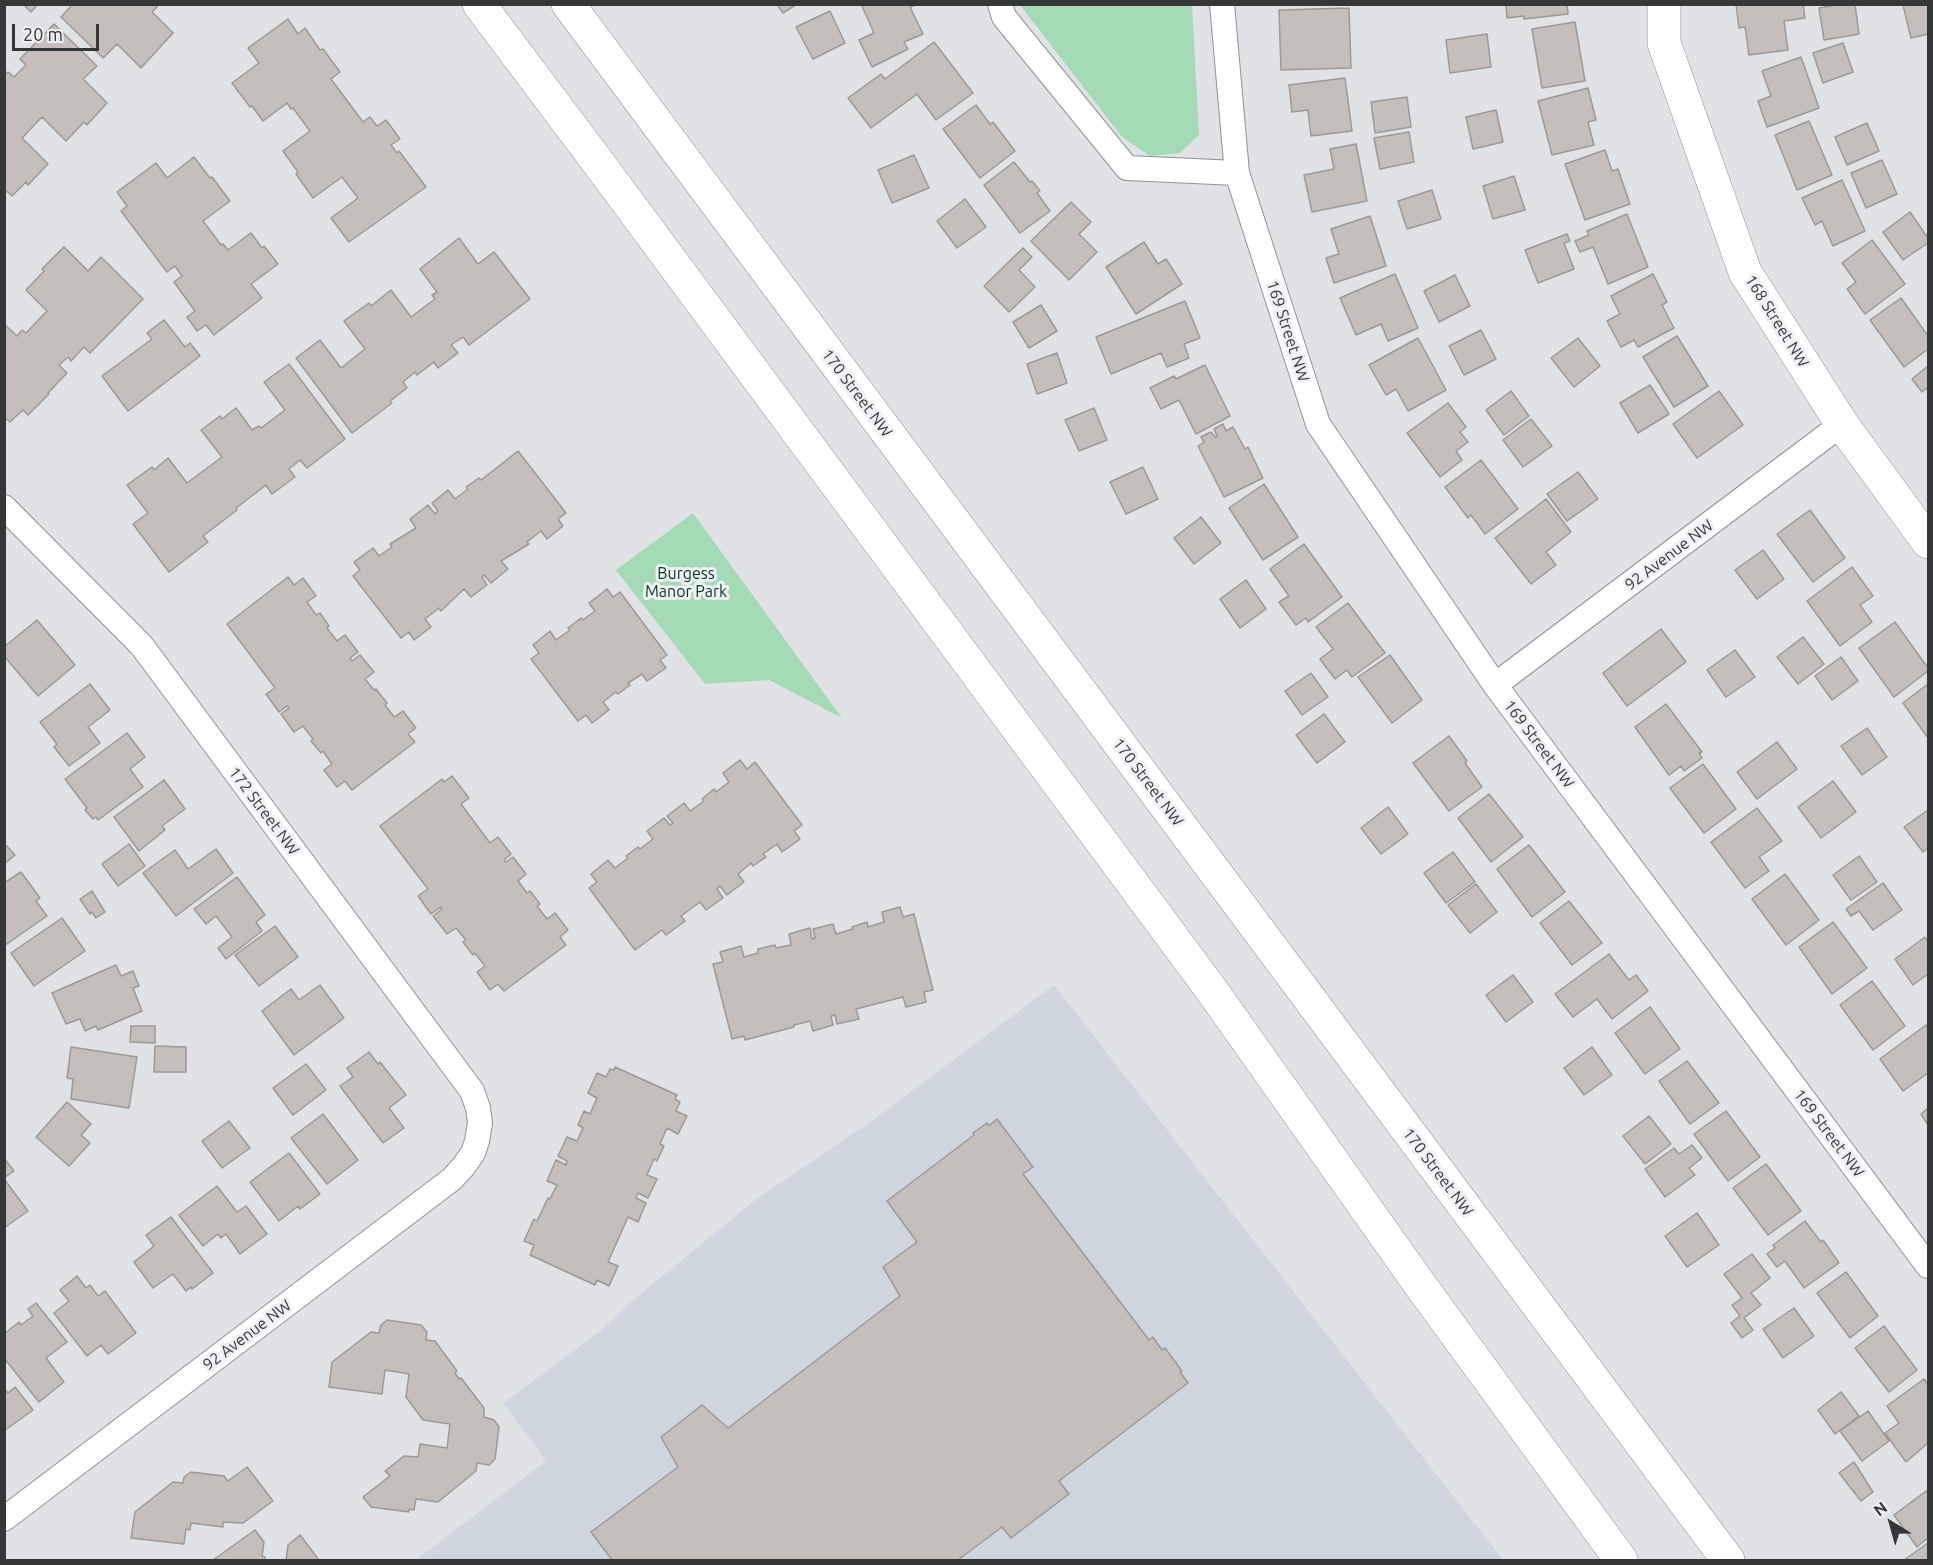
<!DOCTYPE html>
<style>
body{margin:0}
#map{position:relative;width:1933px;height:1565px;overflow:hidden;background:#e1e2e6;font-family:Ubuntu,sans-serif}
canvas{display:block}
.frame{position:absolute;inset:0;border:6px solid #353638;pointer-events:none}
.north{position:absolute;left:1861px;top:1493px;width:60px;height:60px;-webkit-text-stroke:4px #eef0f4;paint-order:stroke;rotate:323deg;font-size:16px;font-weight:700;line-height:24px;text-align:center;color:#353638}
.north::after{content:'';display:block;margin:auto;width:21px;height:27px;background:#353638;clip-path:polygon(50% 0,100% 100%,50% 72%,0 100%)}
.scale{position:absolute;left:12px;top:24px;width:87px;height:27px;box-sizing:border-box;border:3px solid #353638;border-top:0;padding-left:8px;font-size:18px;line-height:21px;white-space:nowrap;color:#353638;-webkit-text-stroke:4px #eef0f4;paint-order:stroke}
</style>
<div id="map">
<canvas width="1933" height="1565"></canvas>
<div class="frame"></div>
<div class="north">N</div>
<div class="scale">20 m</div>
</div>
<script>
const ctx = document.querySelector('canvas').getContext('2d');
ctx.lineJoin = 'round';
function fill(path, color) {
  ctx.fillStyle = color;
  ctx.fill(path, 'evenodd');
}
function shape(rows) {
  const path = new Path2D();
  for (const r of rows) {
    path.moveTo(r[0], r[1]);
    for (let i = 2; i < r.length; i += 2) path.lineTo(r[i], r[i + 1]);
  }
  return path;
}
function strokePath(path, color, width, dash) {
  ctx.strokeStyle = color;
  ctx.lineWidth = width;
  ctx.lineCap = dash ? 'butt' : 'round';
  ctx.setLineDash(dash || []);
  ctx.stroke(path);
}
function label(font, color, halo, rows, align = 'center') {
  ctx.font = font + ' Ubuntu,sans-serif';
  ctx.lineWidth = 6;
  ctx.setLineDash([]);
  ctx.textBaseline = 'middle';
  ctx.strokeStyle = halo;
  ctx.fillStyle = color;
  for (const [text, x, y, turn = 0] of rows) {
    ctx.save();
    ctx.translate(x, y);
    ctx.rotate((+turn || 0) * Math.PI / 180);
    ctx.textAlign = isNaN(turn) ? turn : align;
    if (halo) ctx.strokeText(text, 0, 0);
    ctx.fillText(text, 0, 0);
    ctx.restore();
  }
}
const built = shape([
 [1054,985,1503,1560,416,1560,546,1461,503,1403,598,1333,626,1306,755,1200,869,1123]
]);
const green = shape([
 [1020,5,1192,5,1199,135,1180,153,1150,156,1122,137],
 [693,513,842,718,769,680,705,684,616,570]
]);
const building = shape([
 [23,4,38,4,31,12,23,4],
 [73,4,155,4,157,7,152,12,173,33,141,68,117,44,103,58,61,17,73,4],
 [777,4,797,4,783,13,777,4],
 [861,4,912,4,913,6,910,7,923,34,904,42,908,49,872,67,859,40,874,33,861,4],
 [1506,4,1567,4,1568,14,1524,19,1524,16,1507,18,1506,4],
 [1736,4,1803,4,1805,18,1784,21,1788,50,1749,55,1745,27,1739,28,1736,4],
 [1843,4,1855,4,1859,34,1824,40,1819,8,1843,4],
 [1907,4,1928,4,1928,34,1911,38,1903,5,1907,4],
 [1349,8,1351,68,1281,70,1279,10,1349,8],
 [830,11,845,43,813,59,796,27,830,11],
 [288,19,298,34,305,28,320,50,323,49,340,72,331,79,363,122,370,117,377,126,386,120,400,139,391,145,397,153,399,151,426,187,349,242,331,218,358,198,342,177,313,198,296,174,298,172,283,151,310,131,293,108,291,109,287,103,263,121,252,106,250,107,232,83,259,63,248,48,288,19],
 [1575,22,1585,81,1542,88,1532,29,1575,22],
 [54,24,97,66,83,79,107,103,87,125,84,122,66,141,42,117,22,138,48,164,28,185,26,182,12,196,4,189,4,76,8,72,14,77,26,65,20,59,54,24],
 [1487,34,1491,67,1450,73,1446,40,1487,34],
 [934,42,973,93,936,120,917,94,871,128,848,98,881,74,885,79,934,42],
 [1843,43,1853,72,1823,83,1813,53,1843,43],
 [1801,57,1819,108,1767,127,1758,101,1771,96,1762,71,1801,57],
 [1345,78,1352,131,1311,136,1308,110,1292,112,1289,85,1345,78],
 [1588,88,1596,120,1588,122,1594,145,1552,155,1538,101,1588,88],
 [1407,97,1411,127,1375,133,1371,102,1407,97],
 [976,105,990,124,993,122,1015,151,980,178,943,129,976,105],
 [1496,110,1503,142,1473,149,1466,117,1496,110],
 [1809,121,1832,175,1797,190,1775,135,1809,121],
 [1867,123,1879,151,1847,165,1835,137,1867,123],
 [1409,132,1414,162,1380,169,1374,138,1409,132],
 [1356,144,1367,201,1312,212,1304,175,1334,169,1330,149,1356,144],
 [1605,150,1612,171,1618,169,1630,204,1585,220,1565,164,1605,150],
 [914,155,929,188,892,203,878,170,914,155],
 [194,157,210,178,212,177,230,201,203,221,221,245,223,244,228,250,251,233,262,248,264,246,278,264,251,284,262,298,214,335,206,325,197,331,187,317,195,311,174,282,182,276,175,266,167,272,121,211,127,206,117,192,156,163,167,178,194,157],
 [1882,160,1897,194,1866,208,1851,173,1882,160],
 [1014,162,1030,182,1032,181,1040,191,1037,193,1050,211,1020,233,984,185,1014,162],
 [1514,176,1525,210,1493,219,1483,186,1514,176],
 [1842,180,1865,231,1833,246,1822,221,1815,225,1802,198,1842,180],
 [1432,190,1441,219,1407,229,1398,201,1432,190],
 [965,199,986,227,957,248,937,221,965,199],
 [1071,202,1091,222,1079,234,1097,252,1069,280,1031,241,1071,202],
 [1910,212,1928,238,1928,243,1903,260,1883,232,1910,212],
 [1627,214,1648,267,1608,284,1593,247,1580,252,1575,241,1589,235,1587,231,1627,214],
 [1370,216,1386,266,1334,283,1326,258,1339,254,1331,229,1370,216],
 [1567,234,1570,241,1564,243,1574,269,1538,283,1525,250,1567,234],
 [459,238,478,264,494,252,530,299,469,345,463,337,451,345,458,353,438,368,434,362,417,375,415,372,403,382,407,388,390,401,392,403,352,433,296,358,320,340,341,368,365,349,344,321,369,303,371,306,391,290,411,317,435,299,432,295,437,292,420,269,459,238],
 [1872,240,1905,284,1865,314,1847,289,1856,282,1842,263,1872,240],
 [1144,242,1158,264,1166,259,1182,284,1136,314,1106,267,1144,242],
 [64,247,88,271,101,257,143,299,90,353,84,347,71,361,68,357,59,365,67,373,48,393,49,394,28,415,23,410,10,422,4,417,4,324,17,336,22,330,26,333,47,311,26,290,44,271,42,269,64,247],
 [1023,248,1032,257,1019,270,1035,287,1009,312,984,286,1023,248],
 [1395,274,1418,328,1388,341,1381,324,1356,335,1340,298,1395,274],
 [1653,274,1667,302,1662,305,1674,328,1638,347,1634,340,1621,347,1607,321,1620,314,1611,296,1653,274],
 [1455,275,1470,306,1439,322,1424,291,1455,275],
 [1901,298,1928,336,1928,349,1904,367,1870,320,1901,298],
 [1185,301,1200,338,1184,344,1189,358,1167,367,1161,353,1111,374,1096,337,1185,301],
 [1041,305,1057,331,1029,348,1013,322,1041,305],
 [164,320,185,347,190,343,200,356,128,411,102,376,152,339,147,333,164,320],
 [1481,330,1496,359,1464,375,1449,346,1481,330],
 [1677,336,1708,386,1674,407,1643,357,1677,336],
 [1418,338,1446,390,1408,411,1396,389,1386,395,1369,365,1418,338],
 [1578,338,1600,366,1574,387,1551,358,1578,338],
 [1057,353,1067,383,1037,394,1027,364,1057,353],
 [289,364,345,439,307,468,300,460,289,469,295,477,272,494,266,485,236,508,237,510,203,536,208,542,169,572,133,524,148,513,127,485,152,467,154,470,168,458,187,483,222,457,201,430,220,416,222,419,236,408,252,430,259,426,261,428,285,410,264,382,289,364],
 [1205,365,1230,416,1196,434,1179,400,1161,409,1150,388,1174,376,1176,379,1205,365],
 [1928,366,1928,391,1926,388,1922,392,1912,379,1928,366],
 [1650,385,1669,414,1638,433,1620,403,1650,385],
 [1511,391,1529,416,1504,435,1486,410,1511,391],
 [1719,391,1743,425,1697,458,1673,424,1719,391],
 [1448,403,1466,427,1460,432,1468,442,1456,451,1462,460,1440,477,1407,433,1448,403],
 [1094,408,1107,440,1079,451,1065,420,1094,408],
 [1531,419,1552,446,1523,467,1503,440,1531,419],
 [1223,424,1226,431,1233,427,1245,449,1248,447,1263,478,1224,497,1198,446,1204,442,1201,437,1211,432,1215,437,1217,436,1214,429,1223,424],
 [518,451,566,513,558,519,563,526,547,539,541,531,527,542,529,544,501,561,508,569,491,583,484,575,482,577,487,585,471,597,464,589,441,611,439,608,425,619,431,627,414,640,409,632,401,638,353,576,360,570,354,562,373,548,379,556,392,547,390,544,416,528,410,519,428,505,435,514,438,511,432,503,448,490,455,499,468,489,466,487,479,478,481,480,518,451],
 [1481,460,1518,509,1485,534,1471,515,1468,518,1445,487,1481,460],
 [1143,467,1158,499,1126,514,1110,482,1143,467],
 [1578,472,1598,499,1567,521,1547,494,1578,472],
 [1264,484,1298,537,1263,560,1229,508,1264,484],
 [1546,499,1571,532,1546,552,1556,565,1531,584,1495,538,1546,499],
 [1810,510,1845,558,1813,582,1777,534,1810,510],
 [1201,517,1221,543,1194,564,1174,538,1201,517],
 [1304,544,1342,597,1308,622,1306,618,1296,625,1279,602,1289,596,1270,569,1304,544],
 [1763,550,1784,579,1757,599,1735,570,1763,550],
 [1852,567,1873,596,1860,605,1872,622,1840,646,1807,601,1852,567],
 [288,577,294,585,303,578,316,596,307,602,316,615,320,613,329,626,327,628,337,641,345,635,358,652,350,658,352,661,360,655,374,672,365,679,374,690,376,689,387,703,385,705,394,717,403,711,416,728,408,734,415,742,352,790,345,781,337,787,324,770,332,764,323,751,321,753,311,741,313,739,303,726,294,732,281,714,289,708,287,706,279,712,266,694,275,688,227,624,288,577],
 [1246,580,1266,609,1240,628,1220,599,1246,580],
 [607,589,613,597,620,592,667,655,660,660,666,668,647,681,642,674,628,683,630,685,618,694,616,692,603,702,609,710,592,723,586,715,578,721,531,659,539,653,533,645,550,631,556,640,570,630,568,628,581,618,583,620,595,611,589,603,607,589],
 [1348,603,1385,653,1352,677,1347,670,1335,679,1320,659,1333,649,1316,627,1348,603],
 [37,620,75,665,38,696,4,656,4,647,37,620],
 [1895,622,1928,668,1928,671,1894,697,1859,648,1895,622],
 [1661,629,1686,662,1627,706,1603,673,1661,629],
 [1803,637,1824,664,1798,684,1777,657,1803,637],
 [1735,650,1755,677,1726,697,1707,670,1735,650],
 [1390,655,1422,700,1392,723,1358,677,1390,655],
 [1841,657,1858,681,1832,700,1815,676,1841,657],
 [1311,673,1328,697,1302,715,1285,691,1311,673],
 [90,684,110,710,88,727,100,743,69,766,54,747,57,744,40,722,90,684],
 [1928,684,1928,738,1903,703,1928,684],
 [1666,704,1702,752,1699,753,1702,758,1684,771,1681,766,1669,775,1635,727,1666,704],
 [1324,714,1345,742,1317,763,1296,735,1324,714],
 [1867,728,1887,757,1862,775,1841,746,1867,728],
 [127,733,145,757,130,769,143,787,98,820,96,817,93,819,85,810,87,808,65,779,127,733],
 [1449,736,1467,761,1465,763,1482,787,1449,811,1413,763,1449,736],
 [1777,742,1797,769,1757,799,1737,772,1777,742],
 [740,760,747,769,755,762,802,825,794,831,800,839,782,852,777,844,763,854,766,857,753,866,751,863,738,874,744,882,727,895,720,886,717,889,723,898,706,910,700,902,681,916,685,921,666,935,662,930,635,950,589,888,597,882,591,874,608,860,615,868,628,858,626,856,638,847,640,849,653,839,647,831,664,818,670,825,673,823,667,816,684,803,690,811,704,801,702,799,714,789,716,792,729,782,723,773,740,760],
 [1703,764,1736,809,1704,833,1670,788,1703,764],
 [452,776,469,798,461,804,490,843,498,837,511,854,504,860,506,862,513,857,526,874,518,881,527,893,530,891,540,904,537,906,547,919,555,913,568,930,560,937,566,945,504,991,498,984,490,990,477,972,485,966,475,953,473,955,463,942,466,940,456,928,447,934,433,916,442,909,441,907,431,914,418,896,428,889,380,826,442,779,444,782,452,776],
 [164,780,185,809,162,826,165,830,139,851,114,817,164,780],
 [1833,781,1856,812,1821,838,1798,807,1833,781],
 [1489,794,1523,837,1491,862,1458,818,1489,794],
 [1388,807,1408,834,1381,854,1361,828,1388,807],
 [1757,808,1782,841,1759,857,1769,871,1745,888,1711,842,1757,808],
 [1928,810,1928,848,1923,852,1904,827,1928,810],
 [4,843,15,855,4,864,4,843],
 [129,844,145,866,118,886,102,864,129,844],
 [1529,845,1565,892,1532,917,1497,869,1529,845],
 [216,849,233,873,176,916,143,873,175,850,188,869,216,849],
 [1453,852,1475,882,1446,903,1424,873,1453,852],
 [1859,856,1877,882,1851,900,1833,875,1859,856],
 [21,872,40,898,36,901,47,916,4,946,4,883,21,872],
 [1785,874,1819,920,1786,945,1752,899,1785,874],
 [237,877,265,915,256,922,262,931,226,959,218,948,232,937,216,916,206,924,194,909,237,877],
 [1883,883,1902,910,1873,930,1859,911,1851,916,1846,909,1883,883],
 [1476,884,1497,912,1470,933,1448,905,1476,884],
 [92,891,105,912,96,918,92,912,90,914,80,899,92,891],
 [1569,901,1602,943,1572,965,1540,923,1569,901],
 [900,907,903,917,914,914,933,990,924,992,926,1002,906,1007,903,997,856,1009,859,1019,837,1024,835,1015,831,1016,833,1025,813,1031,810,1021,794,1025,794,1027,745,1040,744,1036,732,1039,713,964,723,962,720,952,741,946,744,957,758,953,758,949,775,945,776,948,791,945,789,934,810,928,812,939,815,938,813,929,833,924,836,934,853,929,852,927,867,922,868,927,884,922,882,912,900,907],
 [62,918,85,951,34,986,11,953,62,918],
 [1833,922,1867,968,1832,994,1799,947,1833,922],
 [275,926,298,957,259,986,235,955,275,926],
 [1925,937,1928,942,1928,974,1913,985,1895,959,1925,937],
 [1609,954,1629,980,1636,975,1648,991,1612,1019,1597,999,1573,1017,1555,994,1609,954],
 [116,965,121,976,133,971,139,986,133,988,142,1011,98,1030,96,1026,85,1031,80,1019,66,1024,52,993,116,965],
 [1513,975,1533,1002,1506,1022,1486,995,1513,975],
 [1872,981,1905,1026,1873,1050,1840,1005,1872,981],
 [320,985,344,1018,294,1055,262,1011,291,989,299,1000,320,985],
 [1650,1007,1680,1049,1645,1074,1615,1033,1650,1007],
 [1926,1025,1928,1028,1928,1073,1903,1091,1880,1059,1926,1025],
 [131,1026,155,1026,155,1043,130,1042,131,1026],
 [155,1046,186,1047,186,1072,154,1072,155,1046],
 [71,1047,137,1057,129,1108,71,1099,73,1079,67,1078,71,1047],
 [1592,1047,1612,1075,1584,1095,1564,1068,1592,1047],
 [369,1052,378,1064,380,1062,406,1095,389,1108,404,1128,383,1143,340,1086,353,1077,347,1068,369,1052],
 [1687,1061,1719,1103,1690,1124,1659,1081,1687,1061],
 [306,1064,326,1090,293,1115,273,1088,306,1064],
 [615,1067,677,1095,675,1099,680,1102,676,1111,687,1116,678,1134,667,1128,660,1144,664,1146,657,1161,654,1159,647,1175,657,1179,648,1198,638,1193,636,1198,646,1203,638,1222,628,1217,608,1262,618,1266,609,1286,597,1280,595,1285,530,1255,534,1245,524,1241,534,1219,537,1221,548,1198,550,1199,557,1185,547,1181,556,1160,566,1165,567,1161,558,1156,567,1137,577,1141,583,1128,578,1125,584,1111,590,1114,597,1098,588,1093,597,1073,606,1077,610,1069,614,1070,615,1067],
 [67,1102,91,1124,81,1135,90,1143,69,1166,36,1137,67,1102],
 [1928,1108,1928,1125,1921,1114,1928,1108],
 [1726,1111,1760,1157,1728,1181,1694,1134,1726,1111],
 [323,1114,358,1160,327,1184,291,1138,323,1114],
 [1649,1116,1671,1144,1645,1164,1623,1136,1649,1116],
 [997,1119,1033,1167,1023,1174,1149,1340,1153,1337,1162,1350,1165,1348,1182,1371,1180,1372,1188,1383,1059,1481,1069,1494,1011,1538,1002,1527,958,1560,612,1560,591,1532,678,1467,661,1437,702,1405,728,1428,900,1296,883,1267,917,1242,887,1201,974,1135,973,1133,987,1123,989,1126,997,1119],
 [229,1121,250,1148,222,1168,202,1141,229,1121],
 [1692,1145,1702,1158,1689,1168,1695,1175,1665,1197,1645,1169,1674,1148,1679,1154,1692,1145],
 [289,1153,320,1194,300,1209,298,1206,279,1221,250,1182,289,1153],
 [4,1158,14,1171,4,1178,4,1158],
 [1766,1164,1801,1211,1768,1235,1733,1188,1766,1164],
 [4,1179,28,1211,4,1228,4,1179],
 [217,1186,237,1212,246,1206,267,1234,240,1254,226,1234,221,1238,218,1234,203,1246,179,1215,217,1186],
 [1697,1213,1719,1245,1687,1267,1665,1236,1697,1213],
 [171,1217,213,1273,192,1289,191,1287,186,1291,173,1274,153,1288,134,1262,154,1246,146,1235,171,1217],
 [1805,1221,1821,1242,1823,1240,1839,1263,1804,1288,1785,1261,1777,1267,1767,1254,1775,1248,1773,1245,1805,1221],
 [1752,1254,1770,1278,1751,1293,1761,1305,1744,1318,1753,1330,1742,1338,1731,1323,1740,1316,1732,1305,1742,1298,1724,1274,1752,1254],
 [1846,1272,1878,1316,1850,1338,1817,1293,1846,1272],
 [77,1276,86,1288,90,1285,98,1296,105,1291,136,1333,108,1354,101,1345,87,1356,54,1313,69,1301,60,1290,77,1276],
 [36,1303,67,1342,46,1358,64,1382,39,1402,4,1358,4,1334,19,1322,21,1325,33,1316,28,1309,36,1303],
 [1794,1308,1814,1336,1783,1358,1763,1329,1794,1308],
 [387,1320,421,1325,427,1332,426,1340,435,1341,457,1371,455,1373,459,1379,461,1378,484,1408,484,1417,494,1420,499,1427,495,1459,489,1465,477,1463,476,1471,438,1502,416,1499,414,1510,409,1509,409,1512,371,1507,363,1497,390,1476,385,1471,404,1456,418,1457,420,1444,447,1448,450,1424,423,1420,406,1397,409,1374,385,1370,382,1394,329,1387,332,1362,371,1332,379,1333,381,1325,387,1320],
 [1884,1326,1917,1370,1889,1392,1855,1348,1884,1326],
 [1924,1379,1928,1385,1928,1443,1906,1462,1885,1433,1899,1423,1887,1406,1924,1379],
 [15,1387,33,1410,4,1431,4,1388,8,1393,15,1387],
 [1841,1392,1859,1416,1835,1434,1818,1410,1841,1392],
 [1868,1411,1889,1441,1862,1461,1840,1431,1868,1411],
 [1854,1462,1873,1492,1861,1501,1839,1473,1854,1462],
 [247,1467,273,1501,243,1523,223,1522,223,1527,191,1523,190,1530,186,1529,184,1544,131,1538,135,1512,173,1482,183,1483,184,1477,191,1472,224,1476,228,1481,247,1467],
 [1926,1491,1928,1494,1928,1538,1917,1547,1894,1515,1926,1491],
 [255,1530,264,1542,262,1556,265,1557,265,1560,213,1560,255,1530],
 [300,1535,319,1560,286,1560,288,1545,300,1535],
 [1928,1543,1928,1560,1904,1560,1928,1543]
]);
const street = shape([
 [1000,4,1004,17,1127,168,1237,173],
 [1222,4,1237,173,1318,424,1495,685,1928,1266],
 [4,507,142,646,472,1091,478,1108,480,1123,477,1141,473,1153,463,1167,452,1179,4,1519],
 [1495,685,1842,424]
]);
const secondary = shape([
 [1664,4,1664,43,1745,272,1842,424,1928,542]
]);
const primary = shape([
 [479,4,600,165,1213,992,1418,1282,1621,1560],
 [568,4,1728,1560]
]);
const streetNames = [
 ["168 Street NW",1777,321,58],
 ["169 Street NW",1288,331,72],
 ["170 Street NW",857,393,53],
 ["92 Avenue NW",1669,555,-37],
 ["169 Street NW",1539,744,53],
 ["170 Street NW",1148,782,53],
 ["172 Street NW",264,811,53],
 ["169 Street NW",1829,1133,53],
 ["170 Street NW",1438,1172,53],
 ["92 Avenue NW",247,1335,-37]
];
const parkNames = [
 ["Burgess",686,574],
 ["Manor Park",686,592]
];
fill(built, '#d0d6e0');
fill(green, '#a5dab7');
fill(building, '#c4bfbd');
strokePath(building, '#9d9996', 1.5);
strokePath(street, '#909296', 26);
strokePath(secondary, '#909296', 34);
strokePath(primary, '#909296', 34);
strokePath(street, '#fff', 24);
strokePath(secondary, '#fff', 33);
strokePath(primary, '#fff', 33);
label('16px', '#353638', '#eef0f4', streetNames);
label('16px', '#06381f', '#eef0f4', parkNames);
</script>
